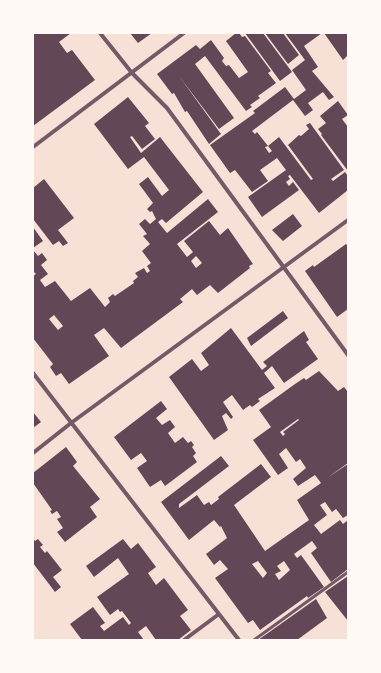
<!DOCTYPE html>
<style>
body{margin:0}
#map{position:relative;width:381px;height:673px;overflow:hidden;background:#f7e1d7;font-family:Ubuntu,sans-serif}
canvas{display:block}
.frame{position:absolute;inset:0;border:34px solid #fffaf5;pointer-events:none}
</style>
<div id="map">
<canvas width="381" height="673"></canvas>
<div class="frame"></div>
</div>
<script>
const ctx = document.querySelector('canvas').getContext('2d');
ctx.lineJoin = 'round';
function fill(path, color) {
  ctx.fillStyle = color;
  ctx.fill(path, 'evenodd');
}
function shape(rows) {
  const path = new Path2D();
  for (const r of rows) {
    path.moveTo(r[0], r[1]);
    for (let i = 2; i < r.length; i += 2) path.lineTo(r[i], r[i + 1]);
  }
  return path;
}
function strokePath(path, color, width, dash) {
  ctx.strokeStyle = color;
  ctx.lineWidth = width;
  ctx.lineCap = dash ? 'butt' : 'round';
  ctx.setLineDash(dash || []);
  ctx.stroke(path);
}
const building = shape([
 [33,33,71,33,59,42,67,53,72,50,95,80,33,126],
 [130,33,152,33,138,43],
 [236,33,239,33,242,37,245,36,271,71,268,73,276,83,258,96,260,98,250,105,252,107,246,111,205,56,195,64,234,118,219,129,179,76,221,134,209,144,187,111,185,112,174,93,172,94,157,74,196,45,200,49,211,40,224,58,222,61,226,66,229,65,239,78,248,72,226,41],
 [245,33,263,33,292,72,280,81],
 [265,33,283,33,299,55,288,64],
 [285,33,322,33,304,46,318,67,312,71,334,97,329,100,323,92,308,103,313,110,305,116,293,100,252,131,255,134,257,132,268,146,265,147,269,153,272,151,268,146,279,137,311,180,313,179,288,145,299,135,301,136,309,129,306,125,310,123,344,170,331,179,333,181,345,172,348,176,348,190,319,213,290,175,288,176,290,179,286,182,289,186,293,182,299,190,262,217,248,197,286,170,277,158,260,170,268,181,252,192,235,170,230,173,210,145,255,113,253,111,285,87,294,99,306,90,292,70,305,60],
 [324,33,347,33,348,55,343,60],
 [128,97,149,123,145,126,155,139,142,149,132,136,130,137,141,153,160,137,203,192,166,223,162,219,158,222,167,233,208,199,218,212,177,244,187,257,193,252,184,241,209,221,220,235,228,228,253,264,249,266,250,268,218,293,210,285,197,295,192,289,180,299,183,302,121,348,104,328,94,335,109,356,69,384,61,373,56,376,50,367,53,364,33,338,33,276,36,274,33,271,33,250,38,256,42,253,47,260,41,265,48,274,40,280,45,287,55,281,71,301,90,288,105,307,110,302,108,298,113,294,115,296,134,283,133,281,138,277,135,273,144,268,147,273,150,271,147,266,151,263,142,251,150,244,143,236,147,234,139,224,145,219,150,224,156,219,152,211,150,212,147,209,153,203,139,184,148,177,162,196,169,190,144,157,128,169,94,124],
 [196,256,202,263,196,268,191,261],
 [54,315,63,326,58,330,49,319],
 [338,101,348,115,342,119,348,127,348,171,321,135,322,134,318,129,326,123,320,116],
 [44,179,74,218,58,230,68,243,63,246,59,241,53,245,33,219,33,188],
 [293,214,302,226,283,241,272,230],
 [33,227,43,241,33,248],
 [346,244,348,246,348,293,347,295,348,309,337,317,305,271,313,265,314,267],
 [283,311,288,318,251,346,247,338],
 [231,328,262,370,267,366,263,362,304,331,309,340,306,342,318,359,284,383,272,366,264,373,275,388,258,399,260,401,252,407,250,405,243,410,232,395,223,402,233,417,231,419,226,413,222,416,228,430,214,440,169,377,192,359,201,371,209,365,201,353],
 [319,371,338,391,344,387,348,392,348,463,327,478,348,464,348,515,343,518,336,509,332,512,325,502,320,505,327,515,314,525,321,534,340,520,343,524,348,520,348,569,331,582,311,553,317,548,312,541,294,554,297,558,301,555,324,587,308,598,307,596,260,630,253,620,248,623,215,578,228,569,220,560,214,565,206,554,227,538,221,526,220,527,214,520,189,540,161,502,221,456,229,466,179,504,179,508,197,495,204,505,209,502,211,505,219,499,218,497,261,464,271,477,234,505,265,551,309,520,297,500,321,483,315,475,298,486,293,479,306,468,300,459,296,462,286,448,279,454,288,468,278,475,253,440,271,427,259,410,295,384,304,378,306,380],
 [298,419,299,420,283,432,285,434,283,436,280,432],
 [258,561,267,573,263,578,252,564],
 [284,561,290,570,279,580,275,574,281,571,277,566],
 [161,401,167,409,156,418,162,425,170,420,175,427,168,433,175,443,183,437,188,443,191,441,194,445,192,447,196,453,193,456,197,462,165,486,161,480,150,487,137,468,147,461,141,453,131,460,114,437],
 [33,412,41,422,33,428],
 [66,447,77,462,73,466,100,499,90,507,97,517,65,542,57,532,63,528,57,519,61,517,57,511,52,514,50,511,52,510,33,483,33,473],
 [33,538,35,541,38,539,43,545,40,547,45,553,47,551,62,570,53,577,61,587,55,592,33,563],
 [123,539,131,549,138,543,156,567,148,573,156,585,164,578,188,610,180,616,191,630,178,640,156,640,146,626,138,632,144,640,82,640,70,624,93,607,105,623,100,626,104,631,123,617,129,625,131,623,122,611,120,612,118,609,110,615,97,597,129,574,118,558,94,577,86,566],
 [348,576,348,621,325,592],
 [316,599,327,618,297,640,258,640]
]);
const service = shape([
 [254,640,348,572]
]);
const minor = shape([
 [100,33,132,73,167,108,178,123,348,355],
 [33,147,184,33],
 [33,373,239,640],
 [33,453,71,423,348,220],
 [184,640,219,614]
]);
fill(building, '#644757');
strokePath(service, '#755966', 3);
strokePath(minor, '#755966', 4);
</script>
